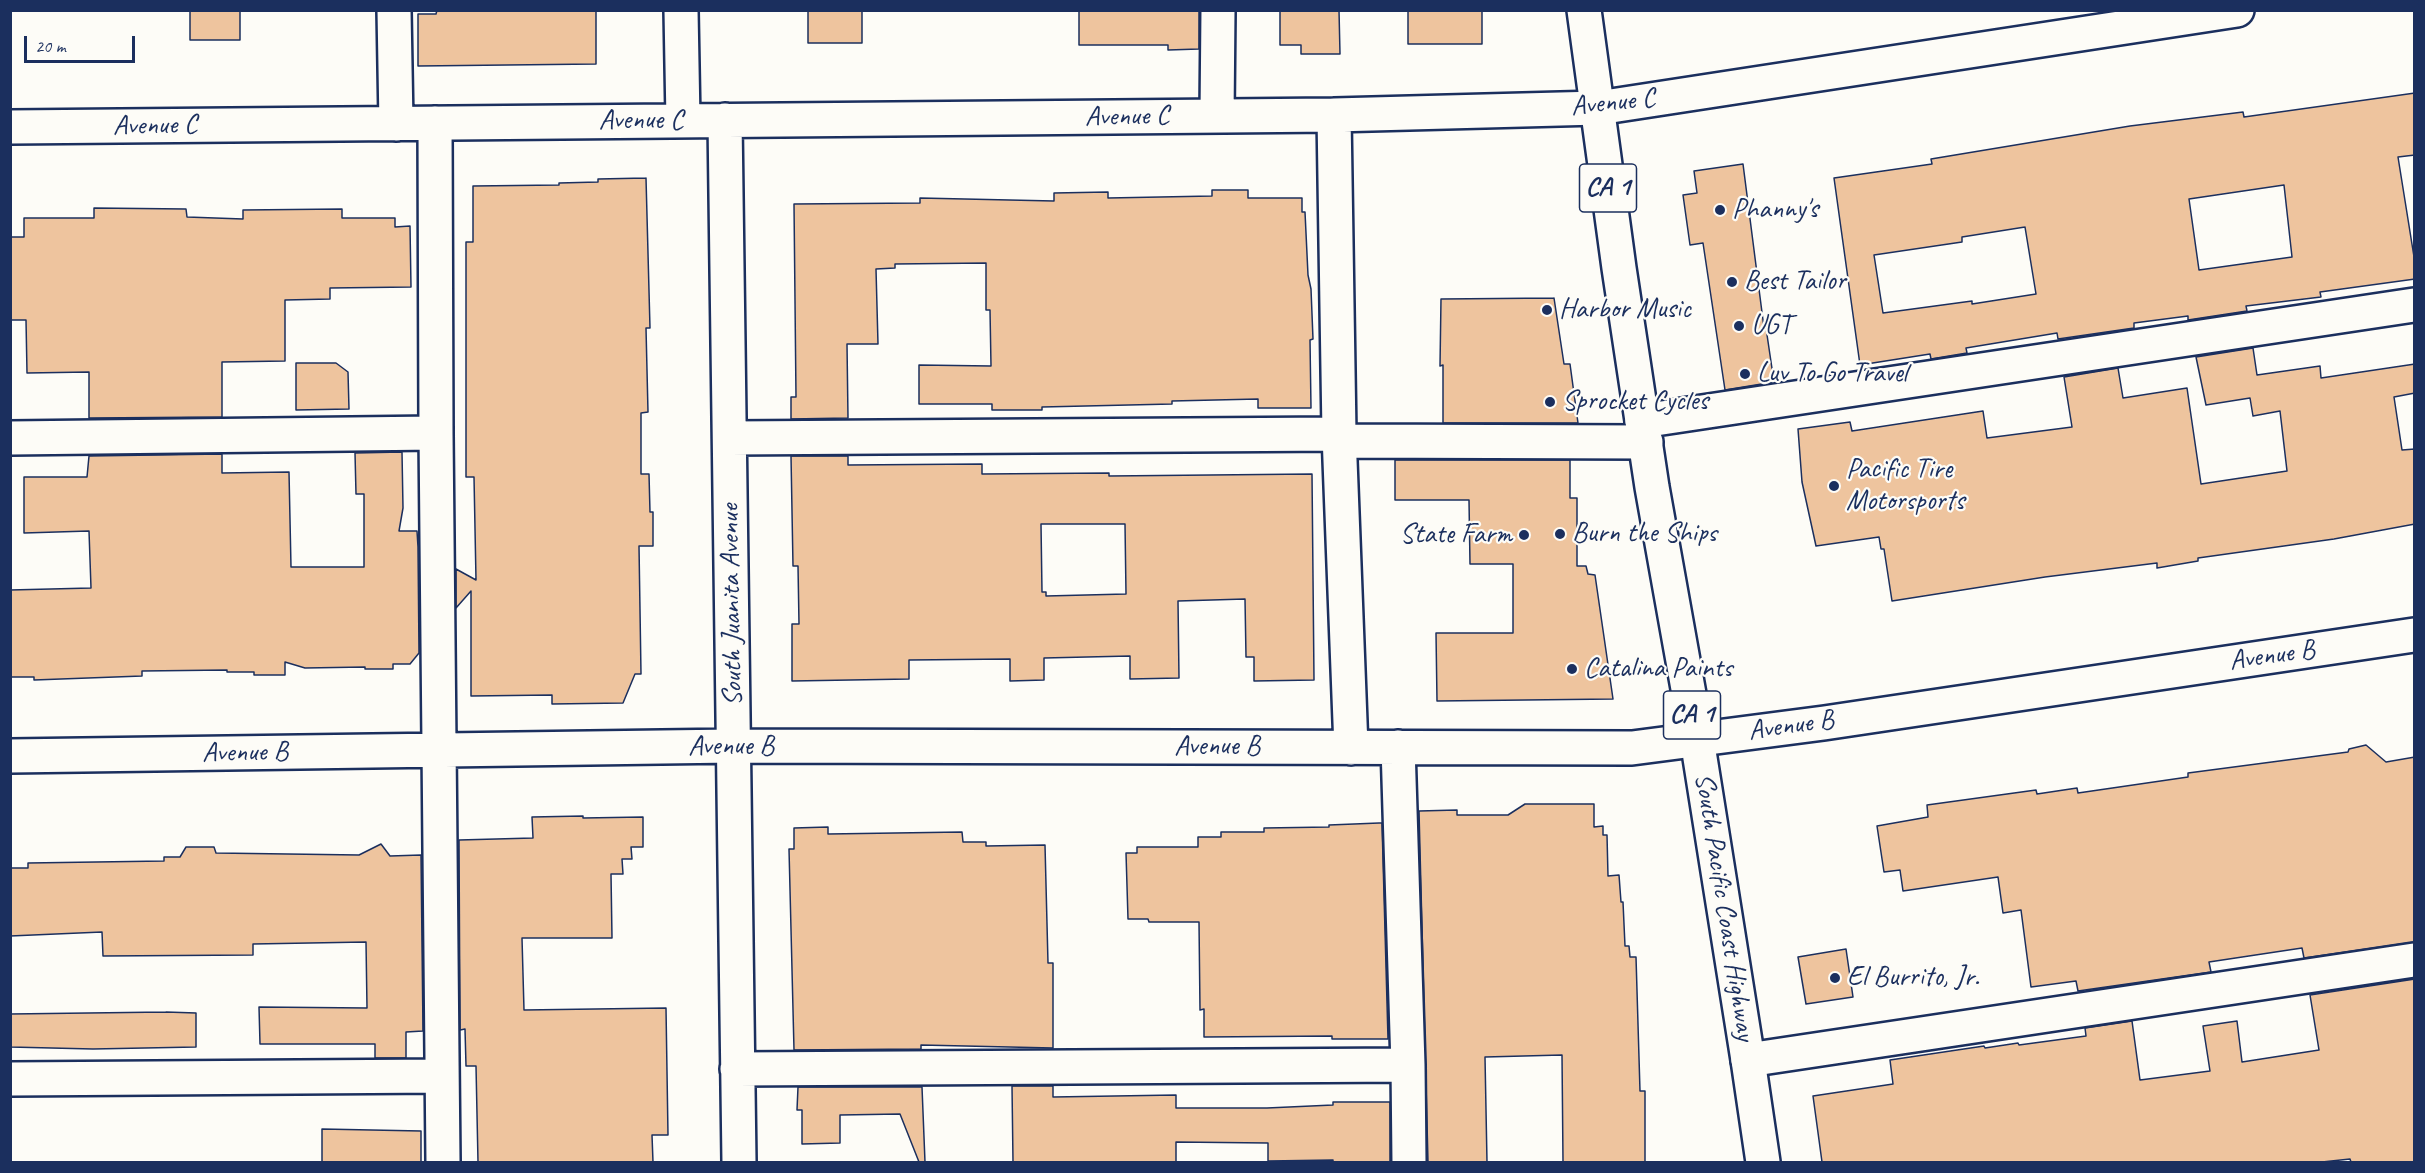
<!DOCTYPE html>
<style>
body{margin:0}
#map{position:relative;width:2425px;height:1173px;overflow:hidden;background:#fdfcf7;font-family:Caveat,sans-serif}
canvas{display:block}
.frame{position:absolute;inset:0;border:12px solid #1b2f5e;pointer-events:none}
.scale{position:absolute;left:24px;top:36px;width:111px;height:27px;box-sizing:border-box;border:3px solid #1b2f5e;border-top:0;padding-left:8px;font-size:18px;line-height:21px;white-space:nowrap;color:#1b2f5e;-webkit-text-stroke:4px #fdfcf7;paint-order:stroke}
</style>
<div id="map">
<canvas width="2425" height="1173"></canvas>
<div class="frame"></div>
<div class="scale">20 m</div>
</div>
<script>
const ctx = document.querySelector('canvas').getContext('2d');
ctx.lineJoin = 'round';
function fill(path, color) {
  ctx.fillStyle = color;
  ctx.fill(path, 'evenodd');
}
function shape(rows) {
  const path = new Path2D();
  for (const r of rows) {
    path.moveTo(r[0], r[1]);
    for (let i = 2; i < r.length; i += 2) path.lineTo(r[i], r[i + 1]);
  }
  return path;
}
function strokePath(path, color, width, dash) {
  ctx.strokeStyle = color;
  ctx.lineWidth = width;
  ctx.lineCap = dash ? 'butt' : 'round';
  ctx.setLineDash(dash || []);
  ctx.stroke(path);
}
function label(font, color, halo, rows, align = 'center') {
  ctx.font = font + ' Caveat,sans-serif';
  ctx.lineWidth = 4.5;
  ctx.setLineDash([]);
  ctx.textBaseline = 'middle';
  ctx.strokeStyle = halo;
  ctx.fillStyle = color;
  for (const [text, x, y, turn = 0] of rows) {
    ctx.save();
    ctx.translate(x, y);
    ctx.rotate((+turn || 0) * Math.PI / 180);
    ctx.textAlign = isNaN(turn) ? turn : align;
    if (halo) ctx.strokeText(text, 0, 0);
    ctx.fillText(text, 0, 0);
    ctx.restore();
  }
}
const building = shape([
 [190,10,240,10,240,40,190,40,190,10],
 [437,10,596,10,596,64,418,66,418,14,436,14,437,10],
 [808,10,862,10,862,43,808,43,808,10],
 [1079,10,1199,10,1199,49,1168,50,1168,45,1079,45,1079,10],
 [1280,10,1339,10,1340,54,1301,54,1301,45,1280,45,1280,10],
 [1408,10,1482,10,1482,44,1408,44,1408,10],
 [2415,93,2415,155,2398,157,2415,263,2415,279,2320,292,2321,297,2246,306,2247,311,2188,320,2188,316,2134,323,2134,328,2058,339,2057,333,1966,348,1967,353,1931,359,1930,354,1860,365,1834,178,1932,164,1931,159,2130,126,2243,112,2244,117,2415,93],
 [2284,185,2292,257,2199,270,2189,199,2284,185],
 [2025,227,2036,294,1972,304,1972,301,1883,313,1874,255,1962,242,1962,237,2025,227],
 [1743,164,1764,328,1766,328,1774,382,1725,390,1703,243,1690,245,1683,195,1697,193,1694,171,1743,164],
 [646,178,650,328,646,328,648,412,641,413,641,474,649,474,650,512,653,512,653,546,639,546,641,674,635,674,623,703,552,704,552,695,471,696,471,591,456,608,456,569,476,580,474,477,466,477,466,242,473,242,473,186,559,185,559,183,598,182,598,179,646,178],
 [1212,190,1248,190,1248,198,1302,198,1302,212,1305,212,1308,275,1311,289,1313,339,1310,340,1311,408,1258,408,1258,399,1172,401,1172,404,1042,407,1042,410,992,410,992,404,919,404,919,365,991,366,990,310,986,310,986,263,895,264,895,268,876,269,878,344,847,344,848,418,791,419,791,397,796,397,794,204,920,203,920,198,1054,201,1054,193,1108,192,1108,198,1212,196,1212,190],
 [94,208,186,209,187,217,243,219,243,210,342,209,342,218,395,218,395,227,410,226,411,287,330,288,330,299,285,300,285,361,222,362,222,417,89,418,89,372,27,373,26,320,10,320,10,237,24,237,24,218,94,218,94,208],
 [1554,298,1564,364,1570,364,1578,423,1443,423,1443,365,1440,366,1441,299,1554,298],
 [2253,348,2257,375,2320,366,2321,378,2415,364,2415,393,2394,397,2402,450,2415,449,2415,524,2334,539,2198,558,2198,561,2157,568,2157,563,2045,577,1892,601,1884,549,1881,549,1879,537,1816,546,1802,482,1798,429,1850,422,1852,431,1983,411,1987,438,2072,427,2064,377,2118,368,2123,398,2187,388,2201,484,2287,471,2280,411,2253,416,2250,398,2206,405,2196,357,2253,348],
 [296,363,336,363,348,372,349,409,296,410,296,363],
 [402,452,403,508,399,531,417,531,418,547,419,653,410,664,393,664,393,669,365,669,365,667,305,668,285,662,285,675,254,675,254,672,227,672,227,670,142,671,142,676,34,680,34,677,10,677,10,590,91,588,89,531,24,533,24,477,87,477,89,456,222,454,222,473,289,472,291,567,364,567,364,494,356,494,355,453,402,452],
 [791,456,848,456,848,465,982,464,982,474,1109,473,1109,476,1312,474,1314,680,1254,681,1254,657,1246,657,1245,599,1178,601,1179,678,1130,679,1130,656,1044,658,1044,680,1010,681,1010,659,909,660,909,679,792,681,792,624,799,624,798,566,793,566,791,456],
 [1041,524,1125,524,1126,594,1046,596,1046,592,1042,592,1041,524],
 [1395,460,1570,460,1570,498,1577,498,1577,566,1586,566,1588,574,1595,575,1613,699,1437,701,1436,633,1513,633,1513,564,1470,564,1469,500,1395,500,1395,460],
 [2366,745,2386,762,2415,757,2415,942,2304,958,2302,948,2209,962,2211,972,2078,991,2076,981,2031,987,2021,910,2003,913,1998,877,1903,891,1900,870,1884,872,1877,826,1928,817,1927,805,2036,790,2037,794,2077,788,2078,793,2188,777,2188,773,2348,752,2349,749,2366,745],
 [1525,804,1594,804,1594,827,1603,826,1603,835,1607,835,1608,876,1619,875,1621,902,1623,902,1625,946,1629,946,1630,957,1636,957,1640,1091,1645,1091,1645,1162,1563,1162,1562,1055,1485,1057,1487,1162,1428,1162,1419,811,1457,810,1457,815,1508,815,1525,804],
 [583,816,583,818,643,817,643,847,631,847,632,859,622,859,623,874,611,874,612,938,522,938,524,1010,666,1008,668,1135,652,1135,653,1162,478,1162,476,1066,466,1066,465,1029,460,1030,459,840,533,838,532,817,583,816],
 [1379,823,1382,823,1388,1039,1332,1039,1332,1036,1204,1037,1204,1009,1200,1010,1199,922,1149,922,1148,919,1128,919,1126,853,1137,853,1137,847,1198,847,1198,837,1221,837,1221,832,1264,832,1264,828,1329,827,1329,825,1379,823],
 [828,827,828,834,962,832,963,842,986,842,986,846,1045,845,1048,963,1053,963,1053,1048,921,1045,921,1049,794,1050,789,849,794,849,794,828,828,827],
 [381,844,390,856,421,855,423,1031,406,1032,406,1058,375,1058,375,1044,260,1044,259,1007,367,1008,366,942,253,944,253,955,103,956,102,932,10,936,10,868,28,868,28,863,164,861,164,857,180,857,186,847,214,847,216,853,359,855,381,844],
 [1846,949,1853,997,1806,1004,1798,957,1846,949],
 [2415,979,2415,1162,2351,1162,2350,1159,2322,1162,1822,1162,1813,1096,1893,1084,1890,1060,1984,1046,1985,1048,2018,1043,2019,1045,2086,1036,2085,1028,2132,1021,2140,1080,2210,1071,2203,1026,2237,1021,2242,1062,2319,1050,2310,995,2415,979],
 [166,1012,196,1013,196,1047,93,1049,10,1047,10,1014,166,1012],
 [1012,1086,1053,1086,1053,1097,1176,1095,1176,1108,1267,1108,1333,1105,1333,1102,1390,1102,1390,1162,1333,1162,1333,1160,1268,1161,1268,1143,1176,1142,1176,1162,1013,1162,1012,1086],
 [798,1087,922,1087,925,1162,919,1162,900,1114,840,1115,840,1143,802,1144,802,1110,797,1110,798,1087],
 [322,1129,421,1131,421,1162,322,1162,322,1129]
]);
const minor = shape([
 [394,10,396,124],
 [681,10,683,121],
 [1334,115,1339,434,1351,748],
 [1217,116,1218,10],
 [725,120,739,1162],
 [435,123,436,433,443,1162],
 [10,127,1334,115,1598,108,2237,10],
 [1642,421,2414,305],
 [10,438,436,433],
 [730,438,1339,434],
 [1339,441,1646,442],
 [1398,747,1408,1065,1409,1162],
 [10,756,734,746,1632,748,1824,723,2414,635],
 [1748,1060,2414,960],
 [737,1069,1408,1065],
 [10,1079,442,1076]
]);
const highway = shape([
 [1584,10,1619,268,1652,487,1697,739,1748,1060,1763,1162]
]);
const markers = [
 [1720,210,6,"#1b2f5e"],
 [1732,282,6,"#1b2f5e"],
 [1547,310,6,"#1b2f5e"],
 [1739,326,6,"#1b2f5e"],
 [1745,374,6,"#1b2f5e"],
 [1550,402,6,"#1b2f5e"],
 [1834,486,6,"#1b2f5e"],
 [1560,534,6,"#1b2f5e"],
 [1524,535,6,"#1b2f5e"],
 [1572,669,6,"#1b2f5e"],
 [1835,978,6,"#1b2f5e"]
];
const shields = [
 [1608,188,57],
 [1692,715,57]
];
const shieldNames = [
 ["CA 1",1608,188],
 ["CA 1",1692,715]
];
const streetNames = [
 ["Avenue C",1613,103,-6],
 ["Avenue C",1127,117,-1],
 ["Avenue C",641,121],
 ["Avenue C",155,126,-1],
 ["South Juanita Avenue",732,605,-91],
 ["Avenue B",2272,656,-8],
 ["Avenue B",1791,726,-8],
 ["Avenue B",731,747],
 ["Avenue B",1217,747],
 ["Avenue B",245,753,-1],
 ["South Pacific Coast Highway",1724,907,81]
];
const poiNames = [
 ["Phanny's",1732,210],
 ["Best Tailor",1744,282],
 ["Harbor Music",1559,310],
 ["UGT",1751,326],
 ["Luv To Go Travel",1757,374],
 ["Sprocket Cycles",1562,402],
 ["Pacific Tire",1846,470],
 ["Motorsports",1846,502],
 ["Burn the Ships",1572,534],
 ["State Farm",1512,535,"right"],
 ["Catalina Paints",1584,669],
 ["El Burrito, Jr.",1847,978]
];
fill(building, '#eec49e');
strokePath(building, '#1b2f5e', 1.5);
strokePath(minor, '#1b2f5e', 38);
strokePath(highway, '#1b2f5e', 38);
strokePath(minor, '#fdfcf7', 33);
strokePath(highway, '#fdfcf7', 33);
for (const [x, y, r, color] of markers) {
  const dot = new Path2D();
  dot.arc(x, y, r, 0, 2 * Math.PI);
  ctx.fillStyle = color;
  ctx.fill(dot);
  strokePath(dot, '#fdfcf7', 2);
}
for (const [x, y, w] of shields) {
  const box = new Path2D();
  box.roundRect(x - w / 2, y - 24, w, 48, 4.5);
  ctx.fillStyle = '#fdfcf7';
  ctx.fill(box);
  strokePath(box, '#1b2f5e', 1.5);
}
label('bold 27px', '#1b2f5e', null, shieldNames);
label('28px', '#1b2f5e', '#fdfcf7', streetNames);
label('28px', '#1b2f5e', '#fdfcf7', poiNames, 'left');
</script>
